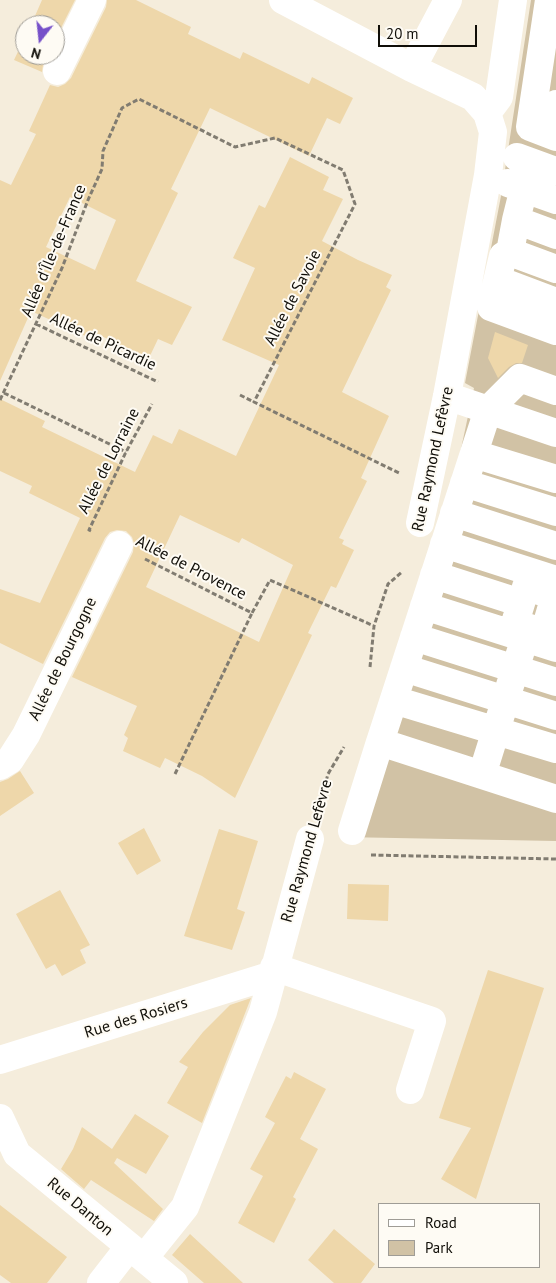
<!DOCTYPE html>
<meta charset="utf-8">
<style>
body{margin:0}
#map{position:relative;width:556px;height:1283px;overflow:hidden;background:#f5eddc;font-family:"PT Sans",sans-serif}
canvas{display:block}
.legend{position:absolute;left:378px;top:1203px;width:162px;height:65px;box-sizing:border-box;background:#fefbf4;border:1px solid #9f9c96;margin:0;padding:6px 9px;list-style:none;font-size:15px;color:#100e08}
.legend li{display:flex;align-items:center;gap:10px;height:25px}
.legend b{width:25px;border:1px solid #9f9c96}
.north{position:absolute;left:15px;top:15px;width:50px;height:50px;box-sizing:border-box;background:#fefbf4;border:1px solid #9f9c96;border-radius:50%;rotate:196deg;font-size:14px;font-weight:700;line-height:20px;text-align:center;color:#100e08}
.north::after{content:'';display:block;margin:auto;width:18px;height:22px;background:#7650c9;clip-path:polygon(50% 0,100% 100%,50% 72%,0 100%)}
.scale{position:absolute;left:378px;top:25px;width:99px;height:22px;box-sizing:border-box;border:2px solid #100e08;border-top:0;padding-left:6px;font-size:15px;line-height:18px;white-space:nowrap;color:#100e08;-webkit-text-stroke:4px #fefbf4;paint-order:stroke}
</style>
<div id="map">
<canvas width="556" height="1283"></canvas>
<ul class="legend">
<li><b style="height:6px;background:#fff"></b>Road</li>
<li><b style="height:14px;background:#d1c2a5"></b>Park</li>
</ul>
<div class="north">N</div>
<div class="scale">20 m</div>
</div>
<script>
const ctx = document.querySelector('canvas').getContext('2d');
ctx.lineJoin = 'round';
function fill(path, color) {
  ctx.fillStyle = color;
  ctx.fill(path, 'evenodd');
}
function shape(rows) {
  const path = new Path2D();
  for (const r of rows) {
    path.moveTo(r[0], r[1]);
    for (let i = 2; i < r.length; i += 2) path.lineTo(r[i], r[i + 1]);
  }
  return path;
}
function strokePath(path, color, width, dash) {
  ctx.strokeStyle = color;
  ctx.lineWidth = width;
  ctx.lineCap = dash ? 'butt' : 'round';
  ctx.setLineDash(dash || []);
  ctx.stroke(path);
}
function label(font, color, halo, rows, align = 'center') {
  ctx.font = font + ' "PT Sans",sans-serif';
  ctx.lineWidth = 4;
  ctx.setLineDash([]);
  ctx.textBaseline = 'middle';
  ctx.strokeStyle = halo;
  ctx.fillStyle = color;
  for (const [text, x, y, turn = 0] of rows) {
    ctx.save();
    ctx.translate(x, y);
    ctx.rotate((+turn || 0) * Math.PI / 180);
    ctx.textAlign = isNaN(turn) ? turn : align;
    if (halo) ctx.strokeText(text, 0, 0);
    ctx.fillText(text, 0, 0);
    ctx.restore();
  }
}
const green = shape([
 [531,0,556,0,556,841,342,837,452,491,474,388,465,383,501,196]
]);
const building = shape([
 [42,0,75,0,55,40,55,25,31,25],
 [107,0,136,0,191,27,188,34,240,59,243,52,309,84,312,77,353,98,340,124,327,118,309,156,210,108,171,189,178,193,136,281,192,307,172,345,158,339,149,358,97,334,94,340,31,311,0,381,0,180,11,185,36,134,29,131,50,85,58,87,65,84,71,78,106,7],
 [70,197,116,220,95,270,46,247],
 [25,37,25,55,47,55,43,65,42,72,14,60],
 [290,157,329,177,323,190,343,199,322,241,358,260,392,275,386,287,391,290,342,392,389,416,361,478,367,481,339,538,344,540,342,544,354,550,336,588,331,586,308,633,312,635,235,798,202,776,165,758,160,768,123,751,128,738,124,735,137,706,72,677,133,552,134,543,132,537,126,531,117,530,110,532,105,538,43,664,0,643,0,589,40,603,80,518,29,493,32,486,0,471,0,399,45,421,42,427,135,472,153,435,172,444,179,429,236,456,279,365,222,340,255,268,233,258,259,205,265,208],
 [180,515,239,543,242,538,293,565,259,642,146,587],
 [495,332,528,345,522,363,516,363,509,367,498,378,488,358],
 [20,771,34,793,0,816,0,782,8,779],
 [144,828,161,861,137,875,118,843],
 [219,829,258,841,237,909,245,912,232,950,184,936],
 [348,884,389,885,388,921,347,919],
 [60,890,90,945,80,950,86,963,62,976,55,964,46,969,16,914],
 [488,970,544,988,476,1199,441,1179,471,1128,439,1118],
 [251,998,202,1123,167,1103,188,1067,179,1062,203,1032,230,1005],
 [294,1072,326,1089,300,1139,318,1149,293,1197,296,1199,274,1243,238,1223,263,1176,250,1169,275,1123,265,1117,286,1076,291,1079],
 [135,1114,169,1136,146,1174,117,1158,114,1163,163,1209,154,1221,91,1180,84,1189,61,1169,73,1149,82,1127,112,1149],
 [0,1205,67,1257,47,1283,11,1283,0,1275],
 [334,1229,375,1264,361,1283,334,1283,308,1260],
 [190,1234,243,1283,204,1283,172,1255]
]);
const path = shape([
 [36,324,158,382],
 [4,393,126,452],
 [240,395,254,402],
 [0,400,62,268,88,200,102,169,103,151,122,108,139,99,235,147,275,138,343,170,355,204,254,402,399,473],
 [91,531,89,530,126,452,152,404],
 [145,559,252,613,270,580,374,626],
 [370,667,374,626,388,584,402,572],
 [175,774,252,613],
 [318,810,328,774,344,747],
 [371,855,556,859]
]);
const minor = shape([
 [283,0,412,68,473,97,487,113,493,132,488,175,447,396,420,523],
 [549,0,530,127,556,137],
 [412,68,448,0],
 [57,71,92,0],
 [487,113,499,97,513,0],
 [546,133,556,104],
 [517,157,556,171],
 [508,183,556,200],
 [524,188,516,220,556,235],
 [516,220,510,252,503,256,491,307,556,331],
 [510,252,556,269],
 [498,280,556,302],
 [556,391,520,378,488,410,380,742,556,799],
 [447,396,556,433],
 [474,454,556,479],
 [464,483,556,512],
 [454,513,556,546],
 [444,544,556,580],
 [434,575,521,603],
 [526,587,555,596,544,633,515,623,526,587],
 [424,606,556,648],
 [414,637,556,682],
 [404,668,556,716],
 [394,700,556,749],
 [0,766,10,760,26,735,119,545],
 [482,775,528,628],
 [352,831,380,742],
 [274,967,432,1021,410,1090],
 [0,1060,272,975],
 [0,1118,17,1154,174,1283],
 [144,1258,185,1207,263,1012,310,839],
 [101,1283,129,1247]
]);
const streetNames = [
 ["Allée d'Île-de-France",54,251,-67],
 ["Allée de Savoie",293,298,-63],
 ["Allée de Picardie",103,342,25],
 ["Rue Raymond Lefèvre",433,459,-78],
 ["Allée de Lorraine",109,461,-63],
 ["Allée de Provence",191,568,27],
 ["Allée de Bourgogne",63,659,-64],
 ["Rue Raymond Lefèvre",307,851,-74],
 ["Rue des Rosiers",136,1018,-17],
 ["Rue Danton",80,1207,40]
];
fill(green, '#d1c2a5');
fill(building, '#eed7aa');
strokePath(path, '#817c71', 3, [5, 2.5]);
strokePath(minor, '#fff', 28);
label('16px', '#100e08', '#fefbf4', streetNames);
</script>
